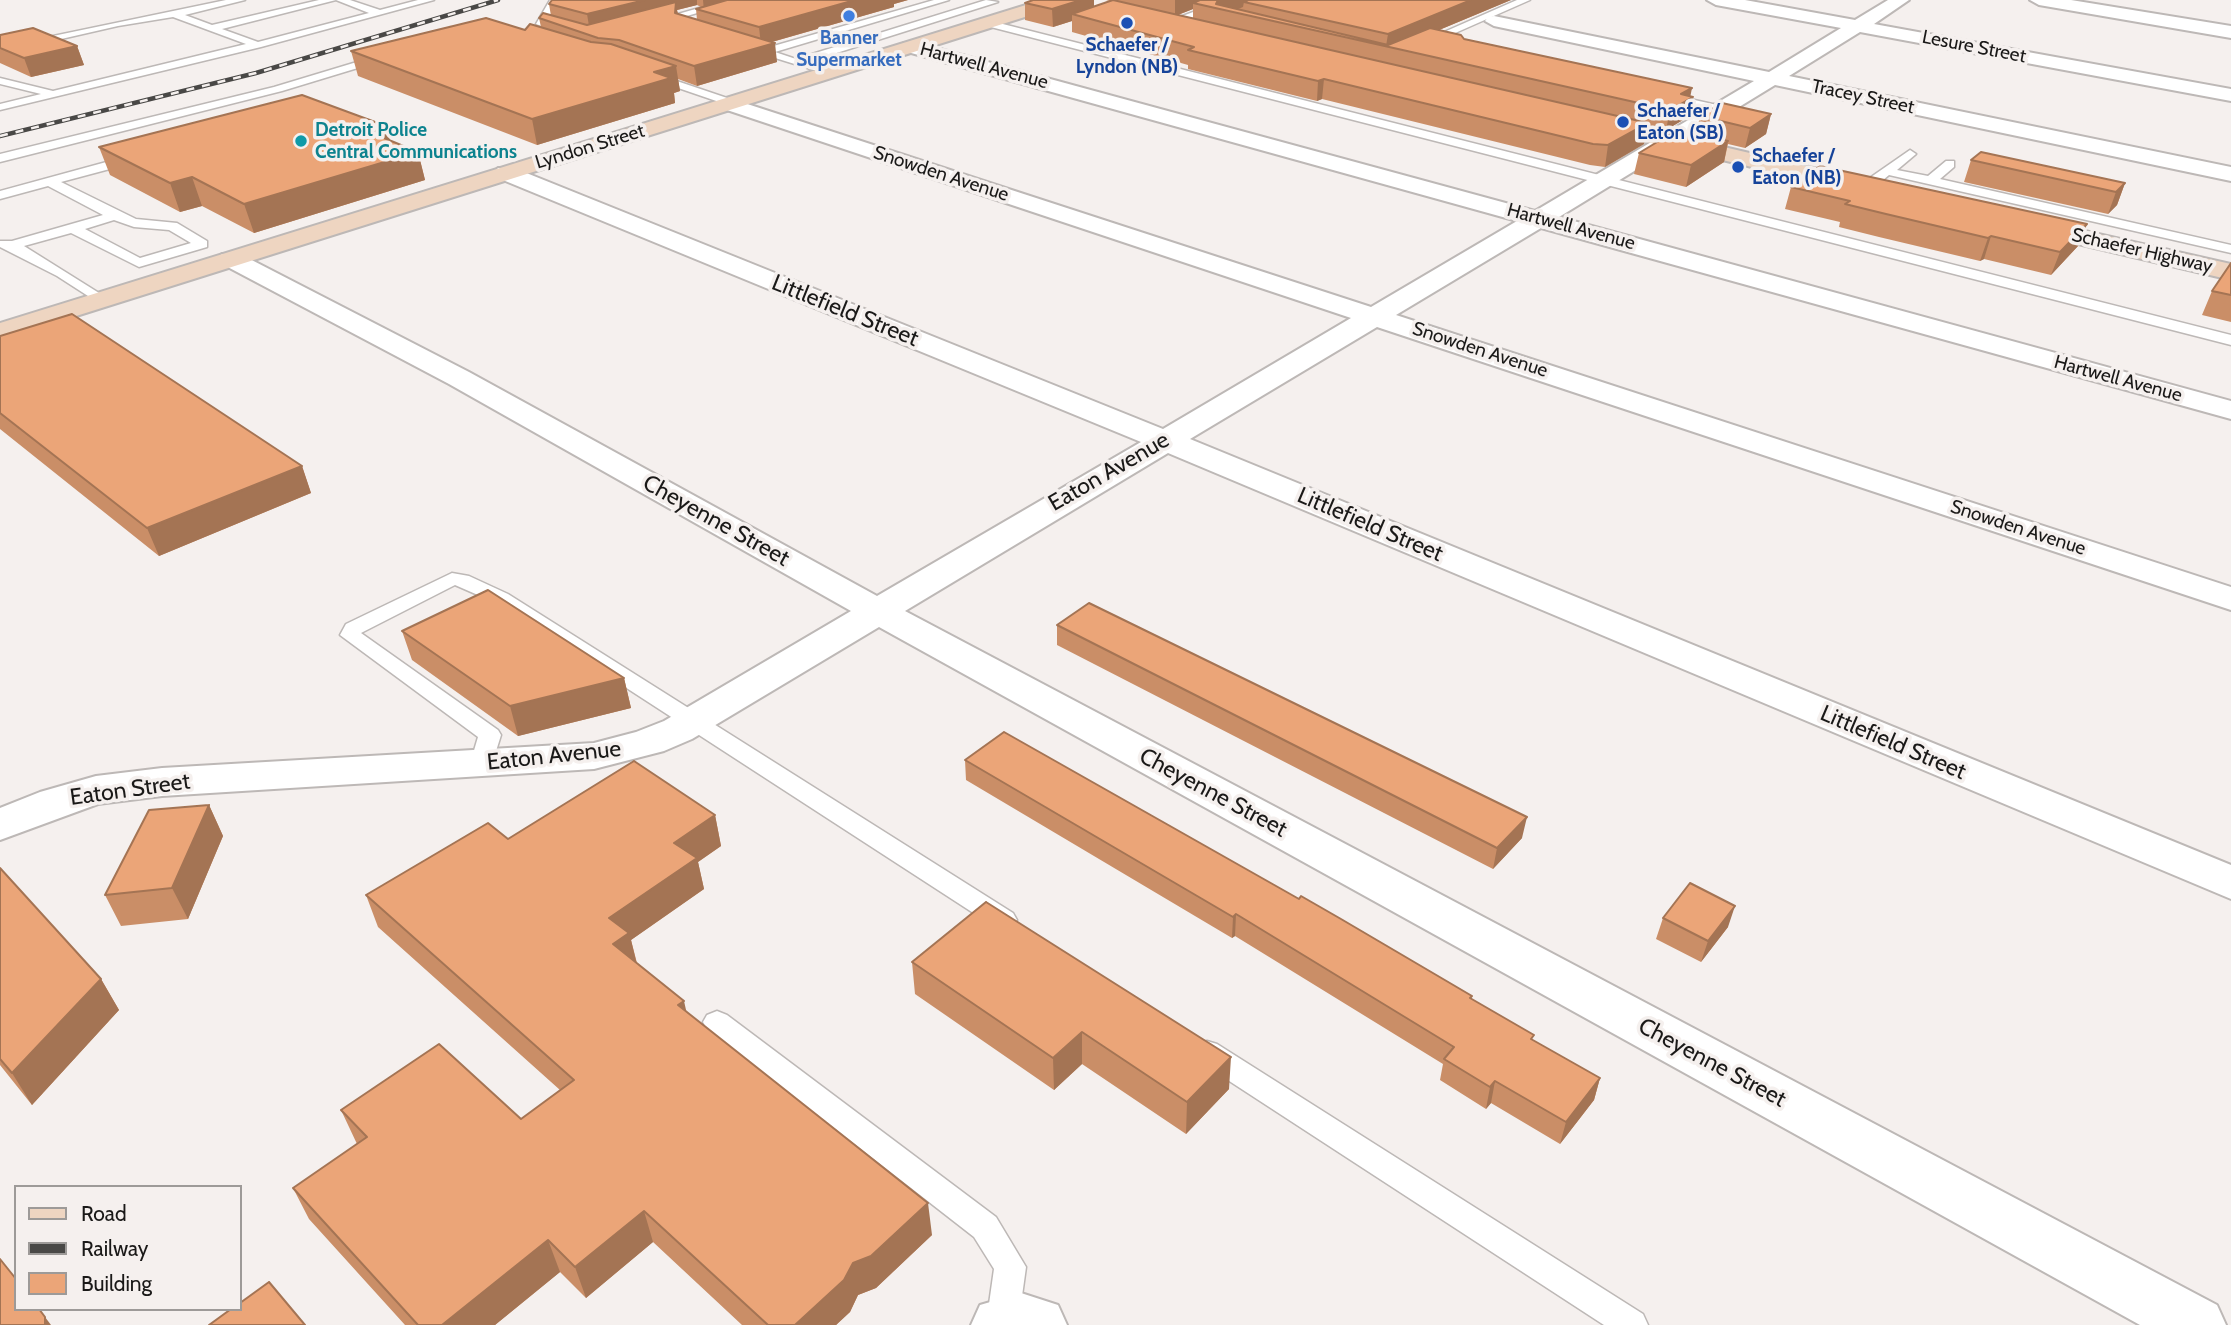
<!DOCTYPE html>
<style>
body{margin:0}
#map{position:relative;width:2231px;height:1325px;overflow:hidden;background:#f5f0ee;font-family:Cabin,sans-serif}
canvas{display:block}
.legend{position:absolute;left:14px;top:1185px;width:228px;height:126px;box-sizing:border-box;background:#f5f0ee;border:2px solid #9d9a98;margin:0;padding:9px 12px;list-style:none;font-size:21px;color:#1a1918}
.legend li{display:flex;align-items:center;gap:14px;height:35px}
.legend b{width:35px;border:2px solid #9d9a98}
</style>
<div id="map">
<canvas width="2231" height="1325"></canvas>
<ul class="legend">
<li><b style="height:9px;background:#eed5c1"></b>Road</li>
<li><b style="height:9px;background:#494846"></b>Railway</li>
<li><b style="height:19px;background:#eba578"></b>Building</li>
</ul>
</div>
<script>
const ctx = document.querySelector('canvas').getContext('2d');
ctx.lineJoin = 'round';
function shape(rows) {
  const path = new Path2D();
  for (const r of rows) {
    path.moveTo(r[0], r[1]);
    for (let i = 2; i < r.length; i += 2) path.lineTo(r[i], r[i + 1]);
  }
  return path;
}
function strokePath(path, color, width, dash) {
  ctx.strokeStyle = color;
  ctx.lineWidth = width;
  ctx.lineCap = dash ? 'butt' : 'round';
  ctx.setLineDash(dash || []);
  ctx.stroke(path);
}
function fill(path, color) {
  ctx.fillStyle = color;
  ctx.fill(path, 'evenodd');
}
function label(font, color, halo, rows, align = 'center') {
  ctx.font = font + ' Cabin,sans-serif';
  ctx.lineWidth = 7;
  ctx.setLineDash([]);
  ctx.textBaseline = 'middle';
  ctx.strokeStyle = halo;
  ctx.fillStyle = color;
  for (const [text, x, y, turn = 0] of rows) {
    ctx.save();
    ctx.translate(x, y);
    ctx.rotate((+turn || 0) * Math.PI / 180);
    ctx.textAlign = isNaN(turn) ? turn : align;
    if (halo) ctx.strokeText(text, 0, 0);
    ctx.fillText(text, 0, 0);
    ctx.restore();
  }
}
const lane = shape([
 [226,0,245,0,185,15,212,25,319,0,350,0,380,10,418,0,434,0,261,47,0,110,0,104,41,94,0,84,0,78,53,91,246,44,173,17,118,26,0,53,0,47,226,0],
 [336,0,369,13,258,42,222,29,336,0],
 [550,0,560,0,547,22,560,26,556,31,536,24,550,0],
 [727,0,743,0,655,25,650,22,727,0],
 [934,0,949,0,775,52,796,59,986,0,998,2,808,62,834,70,834,74,830,75,743,48,748,45,763,49,934,0],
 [1225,0,1239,0,1173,25,1164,23,1225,0],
 [1517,0,1530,0,1428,45,1419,43,1517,0],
 [987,20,2231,335,2231,345,983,25,987,20],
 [380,55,385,58,384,60,282,91,0,162,0,154,274,87,380,55],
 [653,73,736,101,738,103,728,105,649,78,648,76,653,73],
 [1663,93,1726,107,1728,109,1722,112,1659,98,1659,94,1663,93],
 [1910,150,1916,154,1897,170,1928,176,1946,161,1954,161,1954,167,1940,179,2231,245,2231,253,1889,175,1871,190,1861,190,1861,184,1910,150],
 [132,155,138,159,136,162,61,182,136,219,177,223,207,241,207,247,139,267,71,233,24,246,107,298,107,304,102,305,57,276,0,247,0,241,12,241,103,215,48,186,0,199,0,191,132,155],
 [114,220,134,227,169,230,191,243,140,258,85,229,114,220],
 [452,573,469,576,508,594,1013,913,1017,920,1013,927,1004,929,995,927,494,602,455,585,361,633,498,730,501,735,492,764,489,769,473,769,470,764,478,737,340,635,346,624,452,573],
 [717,1011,727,1015,996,1217,1026,1267,1018,1325,986,1325,994,1269,974,1237,707,1029,703,1022,707,1015,717,1011],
 [1207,1041,1217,1044,1643,1314,1648,1325,1604,1325,1197,1060,1193,1052,1197,1044,1207,1041]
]);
const street = shape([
 [1707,0,1745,0,1855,20,1888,0,1909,0,1874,24,2231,89,2231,101,1860,32,1789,76,2231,167,2231,181,1775,85,1559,217,2231,401,2231,419,1541,228,1396,315,2231,587,2231,610,1377,327,1190,439,2231,865,2231,899,1168,453,905,611,2217,1305,2226,1325,2140,1325,879,627,692,739,664,751,594,769,162,796,98,804,0,840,0,808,40,792,96,776,162,768,594,743,636,732,664,721,851,611,449,384,222,264,218,259,222,254,240,254,469,372,877,596,1141,442,498,178,494,173,498,168,514,168,1163,429,1351,318,721,108,718,104,721,100,735,100,1371,307,1517,221,904,51,901,47,904,43,918,43,1535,211,1754,81,1494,26,1485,21,1488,17,1494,16,1769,72,1841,28,1716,5,1707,0],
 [2030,0,2071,0,2231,26,2231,38,2039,5,2030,0],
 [1021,1293,1058,1305,1067,1325,971,1325,980,1305,1021,1293]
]);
const secondary = shape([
 [1042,0,1069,0,1066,4,0,340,0,323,1042,0],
 [1596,117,1869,181,1873,186,1869,191,1861,193,1588,128,1585,123,1596,117],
 [2032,219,2231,264,2231,280,2023,231,2020,226,2023,221,2032,219]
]);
const rail = shape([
 [0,136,256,73,498,0]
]);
const wall = shape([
 [552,0,908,0,894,4,894,7,772,42,777,62,697,86,678,79,680,91,674,93,675,103,537,145,358,76,351,51,525,30,541,27,539,18,551,16,549,4],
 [697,5,701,7,696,9,697,20,678,14,677,10],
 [1033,0,1094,0,1094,7,1110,1,1106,0,1511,0,1439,30,1464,39,1690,96,1688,117,1666,130,1647,126,1644,144,1605,167,1590,165,1322,99,1317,101,1188,69,1188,65,1072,32,1072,21,1053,27,1025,20,1025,3],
 [1193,9,1193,18,1178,15],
 [0,35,77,46,84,65,31,77,0,63],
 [1771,114,1766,134,1745,148,1728,144,1724,162,1686,187,1634,174,1639,153,1696,134,1700,116],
 [390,141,418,152,425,180,254,233,202,206,180,212,110,175,99,147],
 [1971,160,2125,183,2117,205,2108,214,1964,182],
 [1791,187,2087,224,2078,246,2051,275,1984,259,1980,261,1879,237,1839,227,1840,222,1785,209],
 [2231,263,2231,322,2202,315,2212,291],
 [0,336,302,466,311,493,159,556,0,429],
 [1057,625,1522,838,1493,869,1057,645],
 [402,631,624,678,631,708,518,736,412,660],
 [965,760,1472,996,1471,999,1533,1040,1600,1078,1594,1100,1560,1144,1491,1103,1486,1109,1440,1080,1443,1064,1235,936,1232,938,966,780],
 [209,805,223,836,188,919,121,926,105,895],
 [715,815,721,846,698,862,704,889,631,940,637,963,686,1011,932,1235,876,1288,858,1295,850,1312,836,1325,742,1325,653,1242,586,1298,560,1272,495,1325,405,1325,309,1219,293,1188,357,1144,341,1110,521,1119,560,1090,378,927,366,895],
 [0,868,101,979,119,1010,32,1105,0,1065],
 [1663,918,1728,927,1701,962,1656,939],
 [912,962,1229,1089,1186,1134,1082,1064,1054,1090,915,994]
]);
const shadedWall = shape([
 [645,0,697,0,697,5,677,10,679,20,590,32,587,14],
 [703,0,755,0,704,11],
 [855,0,908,0,894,4,894,7,761,45,759,27],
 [1081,0,1094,0,1094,13,1072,14,1072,21,1053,27,1052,9],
 [1175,0,1218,0,1193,3,1193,9,1175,16],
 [1218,0,1263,0,1244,2,1243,7,1233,11,1216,4],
 [1471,0,1511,0,1396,48,1386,46,1388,34],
 [775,43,777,62,697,86,694,66],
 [77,46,84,65,31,77,24,58],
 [676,66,680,91,674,93,675,103,537,145,532,119,654,72],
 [1324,79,1322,99,1317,101,1318,81],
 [1692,88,1690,98,1693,97,1688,117,1666,130,1670,110,1681,94],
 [1771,114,1766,134,1745,148,1750,128],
 [1648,123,1644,144,1605,167,1608,145],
 [386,126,394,153,367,131],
 [1728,141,1724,162,1686,187,1691,165],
 [418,152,425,180,254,233,244,204],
 [192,177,202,206,180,212,170,183],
 [2125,183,2117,205,2108,214,2116,192],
 [2087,224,2078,246,2051,275,2060,252],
 [1991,236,1984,259,1980,261,1988,238],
 [302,466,311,493,159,556,147,528],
 [624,678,631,708,518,736,510,706],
 [209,805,223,836,188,919,172,888],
 [715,815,721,846,698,862,704,889,631,940,637,965,613,944,609,918,674,843],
 [1527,817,1522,838,1493,869,1497,848],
 [1735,906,1728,927,1701,962,1708,941],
 [1236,914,1235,936,1232,938,1233,917],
 [101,979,119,1010,32,1105,12,1073],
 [684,1001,691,1032,678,1005],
 [1082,1032,1082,1064,1054,1090,1053,1058],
 [1231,1057,1229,1089,1186,1134,1187,1102],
 [1600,1078,1594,1100,1560,1144,1566,1122],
 [1495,1081,1491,1103,1486,1109,1490,1087],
 [928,1203,932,1235,876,1288,858,1295,850,1312,836,1325,795,1325,853,1263],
 [644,1211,653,1242,586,1298,575,1267],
 [548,1240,560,1272,495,1325,442,1325],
 [45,1317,51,1325,45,1325]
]);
const building = shape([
 [552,0,645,0,587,14,549,4,552,0],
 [727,0,855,0,759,27,696,9,727,0],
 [1033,0,1081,0,1052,9,1025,3,1033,0],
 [1113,0,1648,123,1608,145,1593,144,1324,79,1318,81,1188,50,1194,47,1072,14,1113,0],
 [1200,0,1218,0,1216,4,1388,45,1430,28,1461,35,1464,39,1692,88,1681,94,1693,97,1670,110,1193,3,1200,0],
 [1248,0,1471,0,1388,34,1244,2,1248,0],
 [676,2,675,13,775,43,694,66,619,40,598,38,539,18,543,13,587,25,676,2],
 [486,18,525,30,530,24,591,42,611,44,676,66,654,72,671,78,532,119,351,51,486,18],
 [33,28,77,46,24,58,0,48,0,35,33,28],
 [302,95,386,126,367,131,418,152,244,204,192,177,170,183,99,147,302,95],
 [1722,103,1771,114,1750,128,1700,116,1722,103],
 [1677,130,1728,141,1691,165,1639,153,1677,130],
 [1981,152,2125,183,2116,192,1971,160,1981,152],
 [1820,166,2087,224,2060,252,1991,236,1988,238,1886,214,1845,204,1850,201,1791,187,1820,166],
 [2231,263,2231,295,2212,291,2231,263],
 [72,314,302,466,147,528,0,413,0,336,72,314],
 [488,590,624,678,510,706,402,631,488,590],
 [1089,603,1527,817,1497,848,1057,625,1089,603],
 [1004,732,1299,899,1301,896,1341,919,1472,996,1470,998,1534,1035,1531,1039,1600,1078,1566,1122,1495,1081,1490,1087,1444,1059,1454,1047,1236,914,1233,917,965,760,1004,732],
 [634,761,715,815,674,843,697,858,609,918,629,933,613,944,684,1001,678,1005,928,1203,871,1256,853,1263,844,1280,795,1325,768,1325,644,1211,575,1267,548,1240,442,1325,418,1325,293,1188,367,1137,341,1110,439,1044,521,1119,574,1080,366,895,488,823,508,839,634,761],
 [209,805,172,888,105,895,149,810,209,805],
 [0,868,101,979,12,1073,0,1059,0,868],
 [1690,883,1735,906,1708,941,1663,918,1690,883],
 [986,902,1231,1057,1187,1102,1082,1032,1053,1058,912,962,986,902],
 [0,1259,16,1279,16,1309,39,1309,45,1317,45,1325,0,1325,0,1259],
 [269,1282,305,1325,209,1325,231,1309,240,1309,240,1303,269,1282]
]);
const markers = [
 [849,16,7,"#3f7fe0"],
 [1127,23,7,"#1a4fb4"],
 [1623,122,7,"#1a4fb4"],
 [301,141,7,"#0f9aa8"],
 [1738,167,7,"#1a4fb4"]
];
const farShopnames = [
 ["Banner",849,38],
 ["Supermarket",849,60]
];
const farTransitnames = [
 ["Schaefer /",1127,45,"center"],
 ["Lyndon (NB)",1127,67,"center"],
 ["Schaefer /",1637,111],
 ["Eaton (SB)",1637,133],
 ["Schaefer /",1752,156],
 ["Eaton (NB)",1752,178]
];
const farStreetnames = [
 ["Lesure Street",1974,47,11],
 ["Hartwell Avenue",984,66,15],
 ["Tracey Street",1863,97,12],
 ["Lyndon Street",590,147,-17],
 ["Snowden Avenue",941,174,18],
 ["Hartwell Avenue",1571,227,15],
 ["Schaefer Highway",2142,251,13],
 ["Snowden Avenue",1480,350,18],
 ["Hartwell Avenue",2118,379,15],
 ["Snowden Avenue",2018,528,18]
];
const farCulturenames = [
 ["Detroit Police",315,130],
 ["Central Communications",315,152]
];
const streetNames = [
 ["Littlefield Street",845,311,22],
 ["Eaton Avenue",1109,472,-30],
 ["Cheyenne Street",716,521,29],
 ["Littlefield Street",1370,525,23],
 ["Littlefield Street",1893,743,23],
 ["Eaton Avenue",554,756,-6],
 ["Eaton Street",130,790,-8],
 ["Cheyenne Street",1213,793,28],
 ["Cheyenne Street",1712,1063,28]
];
strokePath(lane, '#bdb8b6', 3);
strokePath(street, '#bdb8b6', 4);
strokePath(secondary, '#bdb8b6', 4);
fill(lane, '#fff');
fill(street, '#fff');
fill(secondary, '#eed5c1');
strokePath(rail, '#494846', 4.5);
strokePath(rail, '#f5f0ee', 2.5, [8]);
fill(wall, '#ca8e67');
fill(shadedWall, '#a47454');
fill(building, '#eba578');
strokePath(building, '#a47454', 2);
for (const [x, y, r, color] of markers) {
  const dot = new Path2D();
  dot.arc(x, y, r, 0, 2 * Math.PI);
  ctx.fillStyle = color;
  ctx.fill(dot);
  strokePath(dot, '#f5f0ee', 2.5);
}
label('bold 19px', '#366cbe', '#f5f0ee', farShopnames);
label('bold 19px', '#164399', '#f5f0ee', farTransitnames, 'left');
label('19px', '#1a1918', '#f5f0ee', farStreetnames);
label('bold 19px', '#0d838f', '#f5f0ee', farCulturenames, 'left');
label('23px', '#1a1918', '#f5f0ee', streetNames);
</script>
